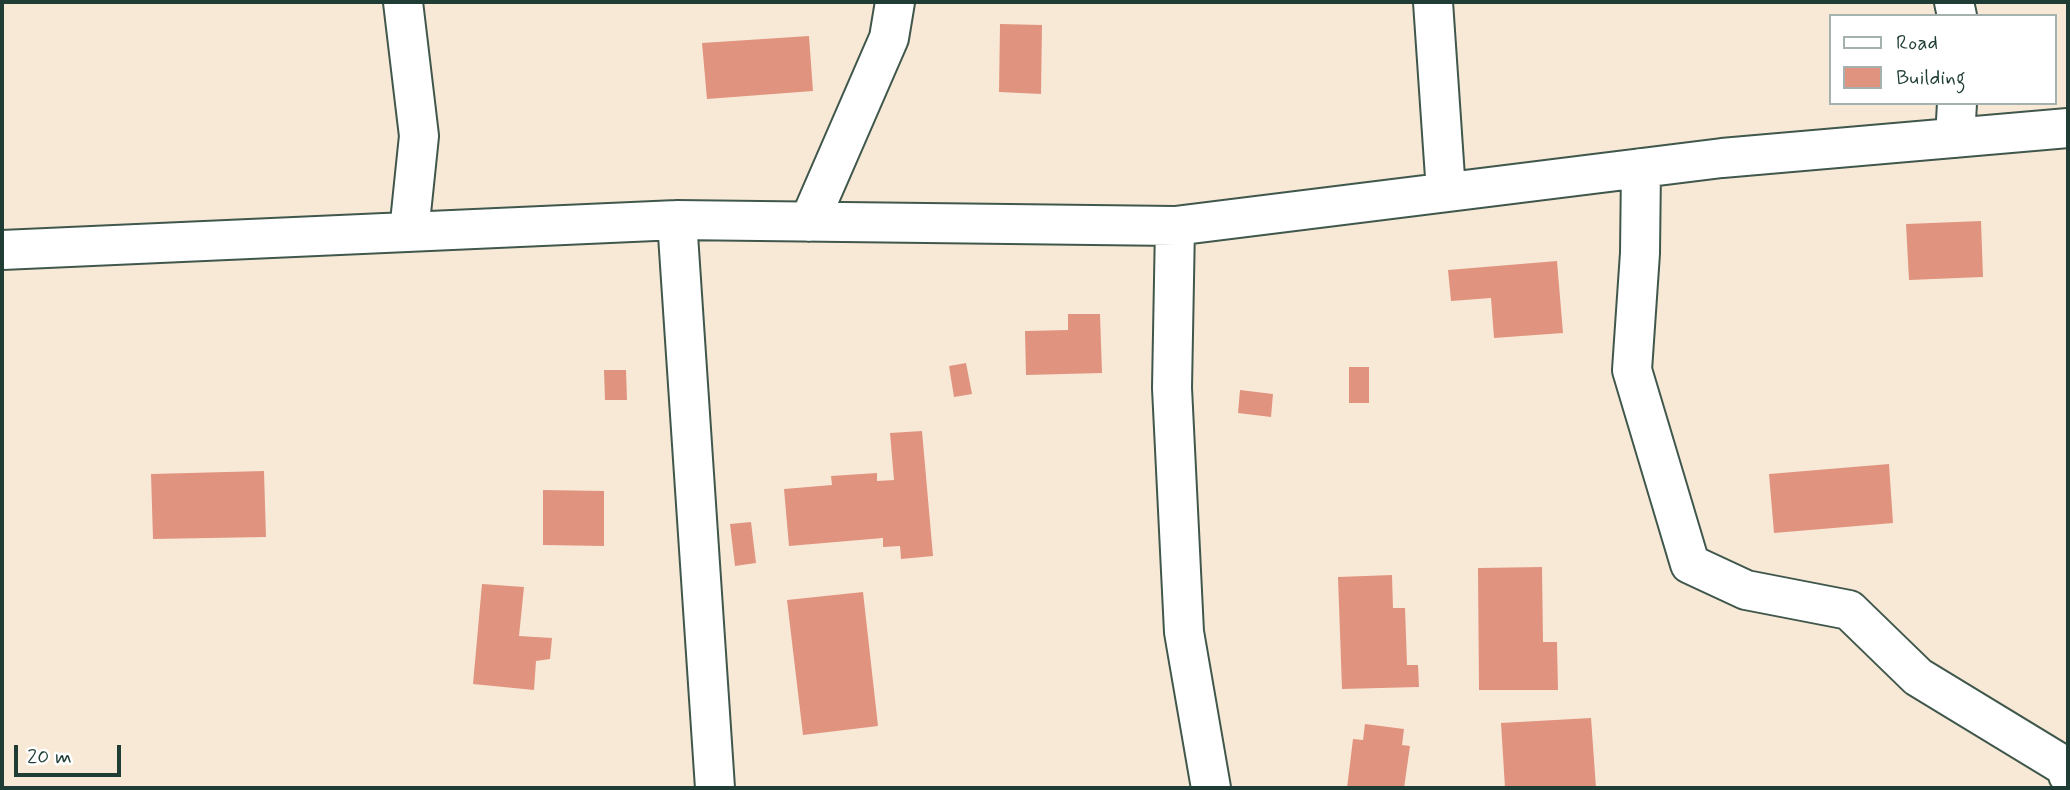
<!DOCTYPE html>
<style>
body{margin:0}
#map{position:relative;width:2070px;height:790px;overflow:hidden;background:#f8e9d7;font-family:Mynerve,sans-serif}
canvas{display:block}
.frame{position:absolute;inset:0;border:4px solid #1f3d34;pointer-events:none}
.legend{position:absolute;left:1829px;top:14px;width:228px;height:91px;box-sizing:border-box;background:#fff;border:2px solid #a5b1ae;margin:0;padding:9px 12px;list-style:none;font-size:21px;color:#1f3d34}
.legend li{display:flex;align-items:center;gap:14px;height:35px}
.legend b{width:35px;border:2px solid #a5b1ae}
.scale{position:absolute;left:14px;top:745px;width:107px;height:32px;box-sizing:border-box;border:4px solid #1f3d34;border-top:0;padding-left:9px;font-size:21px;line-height:24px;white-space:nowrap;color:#1f3d34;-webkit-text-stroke:5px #fff;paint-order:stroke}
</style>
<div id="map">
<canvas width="2070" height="790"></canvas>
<div class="frame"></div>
<ul class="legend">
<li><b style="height:9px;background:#fff"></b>Road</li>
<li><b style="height:19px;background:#e0947f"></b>Building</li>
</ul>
<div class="scale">20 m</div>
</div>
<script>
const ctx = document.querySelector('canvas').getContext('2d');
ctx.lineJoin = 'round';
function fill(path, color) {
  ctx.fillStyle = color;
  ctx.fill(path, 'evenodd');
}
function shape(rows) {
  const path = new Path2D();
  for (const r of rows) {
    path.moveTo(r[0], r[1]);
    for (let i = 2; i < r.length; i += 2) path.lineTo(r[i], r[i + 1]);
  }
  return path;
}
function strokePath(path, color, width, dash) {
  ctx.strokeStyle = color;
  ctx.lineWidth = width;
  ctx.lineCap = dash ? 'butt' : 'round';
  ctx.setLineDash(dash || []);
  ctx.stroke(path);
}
const building = shape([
 [1000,24,1042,25,1041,94,999,92],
 [809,36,813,91,707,99,702,43],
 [1981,221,1983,277,1909,280,1906,224],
 [1557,261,1563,333,1494,338,1491,298,1451,301,1448,270],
 [1068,314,1100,314,1102,373,1026,375,1025,331,1068,330],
 [966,363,972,394,954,397,949,366],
 [1349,367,1369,367,1369,403,1349,403],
 [604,370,626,370,627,400,605,400],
 [1240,390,1273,394,1271,417,1238,413],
 [922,431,933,556,901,559,900,546,883,547,883,538,789,546,784,489,832,485,831,476,877,473,877,481,894,480,890,433],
 [1889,464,1893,523,1774,533,1769,474],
 [264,471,266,537,153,539,151,474],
 [543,490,604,491,604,546,543,545],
 [751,522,756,563,735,566,730,524],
 [1542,567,1543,642,1557,642,1558,690,1479,690,1478,568],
 [1392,575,1393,608,1405,608,1407,665,1418,665,1419,687,1342,689,1338,577],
 [482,584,524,587,519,636,552,638,550,659,536,661,534,690,473,684],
 [863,592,878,726,803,735,787,600],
 [1591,718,1596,788,1505,788,1501,723],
 [1365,724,1404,729,1402,745,1410,746,1404,788,1347,788,1353,739,1363,740]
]);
const street = shape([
 [403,2,419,136,409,232],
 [1433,2,1446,192],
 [1954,2,1957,16],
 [1955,138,1957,103],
 [1641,168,1640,253,1632,370,1690,564,1746,590,1849,610,1918,677,2066,767,2068,775],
 [677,220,715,788],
 [809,222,889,38,895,2],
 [1175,226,1172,388,1184,632,1211,788],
 [2,250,677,220,1175,226,1722,158,2068,128]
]);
fill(building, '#e0947f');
strokePath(street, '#40574c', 42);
strokePath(street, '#fff', 38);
</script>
